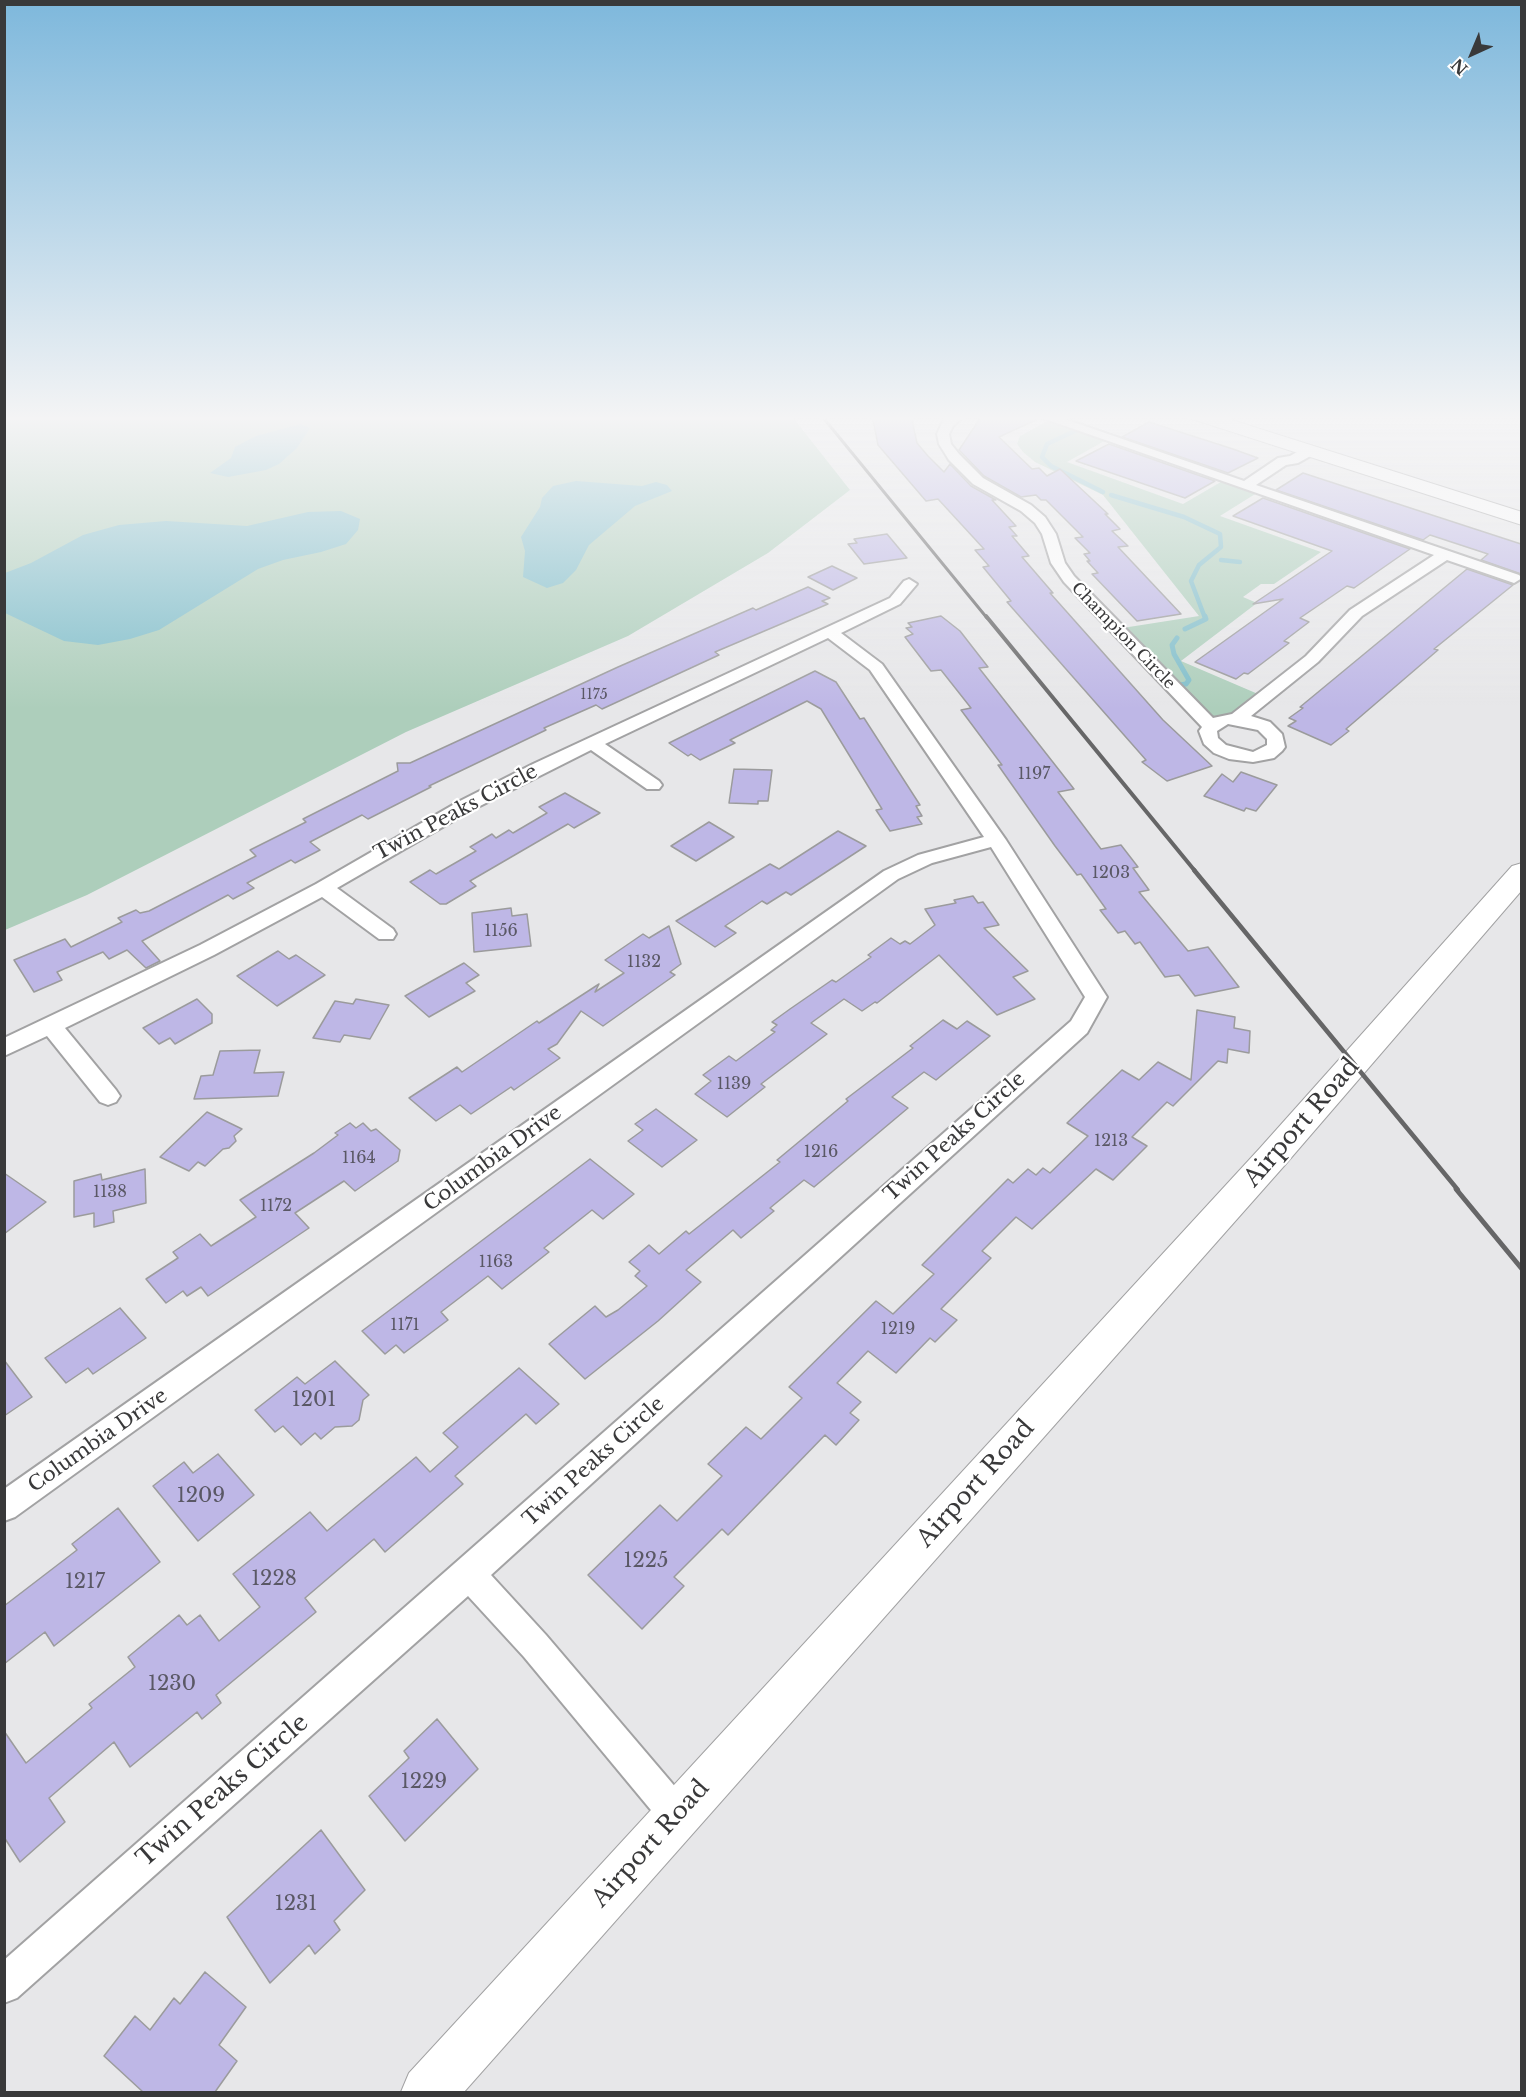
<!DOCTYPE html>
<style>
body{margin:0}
#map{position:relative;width:1526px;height:2097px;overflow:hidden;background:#e7e7e9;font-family:"Libre Baskerville",serif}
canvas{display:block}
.frame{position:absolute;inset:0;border:6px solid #39393a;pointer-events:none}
.north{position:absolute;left:1442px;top:24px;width:60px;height:60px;-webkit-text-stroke:4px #fff;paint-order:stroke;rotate:224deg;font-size:16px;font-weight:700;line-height:24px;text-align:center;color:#39393a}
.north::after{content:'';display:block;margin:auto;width:21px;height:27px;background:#39393a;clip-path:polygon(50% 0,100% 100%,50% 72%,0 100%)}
</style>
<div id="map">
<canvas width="1526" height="2097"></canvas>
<div class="frame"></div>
<div class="north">N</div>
</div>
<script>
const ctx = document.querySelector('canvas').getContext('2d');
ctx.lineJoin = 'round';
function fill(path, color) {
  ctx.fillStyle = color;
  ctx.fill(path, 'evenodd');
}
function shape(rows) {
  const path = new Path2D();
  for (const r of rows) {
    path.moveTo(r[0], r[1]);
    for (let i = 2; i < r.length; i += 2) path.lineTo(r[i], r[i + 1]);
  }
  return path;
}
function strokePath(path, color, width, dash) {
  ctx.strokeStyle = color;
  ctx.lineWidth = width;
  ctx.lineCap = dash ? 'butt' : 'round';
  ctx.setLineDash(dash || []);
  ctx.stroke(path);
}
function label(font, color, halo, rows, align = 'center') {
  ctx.font = font + ' "Libre Baskerville",serif';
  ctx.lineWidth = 4.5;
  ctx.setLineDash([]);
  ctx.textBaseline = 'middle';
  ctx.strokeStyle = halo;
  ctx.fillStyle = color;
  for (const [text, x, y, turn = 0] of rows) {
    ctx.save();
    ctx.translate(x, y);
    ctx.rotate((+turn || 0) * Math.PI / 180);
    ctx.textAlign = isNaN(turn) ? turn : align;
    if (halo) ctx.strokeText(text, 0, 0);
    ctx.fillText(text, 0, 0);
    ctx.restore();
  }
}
const green = shape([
 [5,415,791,415,850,490,768,553,628,636,406,732,87,895,5,930],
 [1051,419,1108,439,1067,462,1183,504,1226,479,1260,491,1220,516,1321,552,1274,584,1261,584,1243,597,1257,603,1181,661,1265,697,1237,719,1214,723,1116,629,1199,616,1103,495,1035,462,1023,452,1017,444,1020,436]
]);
const water = shape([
 [301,424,310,428,297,448,279,464,266,470,228,477,210,473,231,458,235,447,256,436],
 [576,481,642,486,656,482,667,485,672,491,635,506,589,545,576,570,563,583,547,588,523,577,525,551,521,537,540,507,542,498,553,486],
 [341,511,360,519,358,530,346,544,321,552,283,560,258,569,159,630,130,639,98,645,64,641,5,613,5,573,31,563,83,535,119,525,166,521,247,526,308,512]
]);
const streamFar1 = shape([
 [1079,429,1047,444,1042,457,1051,466,1103,492],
 [1111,495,1184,517,1220,534,1221,547,1199,565,1191,581,1205,618],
 [1221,560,1240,562]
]);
const stream = shape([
 [1185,629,1206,619,1205,616],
 [1173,686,1186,684,1189,680,1174,654,1172,645,1177,638]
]);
const building = shape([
 [872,415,911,415,917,443,928,456,944,472,950,464,971,486,996,500,992,500,1016,526,1009,527,1017,536,1012,536,1029,556,1022,557,1053,593,1050,593,1163,720,1212,766,1167,781,1142,762,1146,760,1007,602,1011,601,983,567,989,566,975,550,984,549,938,499,926,501,878,445,872,415],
 [991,415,1032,415,1038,419,999,437,1032,469,1039,468,1047,476,1060,469,1108,514,1105,514,1120,529,1112,531,1128,546,1118,547,1181,614,1137,621,1092,574,1098,573,1087,561,1090,561,1084,554,1090,553,1075,538,1083,537,1046,500,1041,500,1036,495,1021,497,984,476,961,452,959,450,979,420,991,415],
 [1149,422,1233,449,1258,458,1228,473,1122,437,1149,422],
 [1109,444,1215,481,1185,498,1076,461,1109,444],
 [1303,473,1521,544,1521,574,1481,560,1488,554,1430,535,1423,540,1276,490,1303,473],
 [1263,498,1410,549,1354,588,1347,586,1300,618,1309,622,1284,641,1289,643,1248,674,1244,673,1236,679,1195,662,1283,599,1253,604,1332,551,1233,516,1263,498],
 [887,534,907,558,864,564,848,544,857,543,854,539,887,534],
 [832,566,857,578,833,590,808,577,832,566],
 [1467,569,1513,585,1434,649,1438,650,1346,729,1349,731,1331,745,1288,726,1296,721,1289,718,1303,708,1300,707,1467,569],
 [808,587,830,598,822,601,828,604,715,652,719,655,602,709,596,705,544,728,546,730,429,786,431,787,368,819,362,815,310,842,320,850,295,863,291,860,247,883,254,888,233,899,228,895,142,941,160,961,146,968,127,950,109,959,103,952,57,972,62,980,34,992,14,960,65,939,71,947,122,922,118,918,136,910,140,913,149,911,256,856,250,850,306,822,303,819,398,771,397,763,410,763,618,667,753,608,756,610,808,587],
 [941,616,960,631,988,667,979,668,1074,789,1058,792,1101,849,1121,845,1138,867,1133,868,1149,890,1139,892,1188,951,1208,947,1239,987,1195,996,1179,975,1165,977,1140,942,1135,944,1125,931,1118,933,1100,910,1106,909,1081,874,1077,875,1055,846,998,765,1002,765,961,710,971,708,941,670,931,671,905,637,913,634,906,628,912,627,908,623,941,616],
 [815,671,836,682,860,719,864,718,920,805,916,806,922,816,917,817,922,824,890,831,876,810,882,809,821,709,807,701,730,740,735,743,700,760,691,754,688,756,669,743,815,671],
 [734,769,772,770,768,801,758,801,758,804,729,803,734,769],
 [1241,772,1277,785,1256,811,1246,808,1244,811,1204,796,1222,774,1233,782,1241,772],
 [565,793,600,813,574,828,568,824,470,881,476,886,446,904,440,904,410,882,430,870,436,874,476,851,470,847,492,834,496,838,509,830,513,833,547,813,539,807,565,793],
 [709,822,734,837,696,861,671,846,709,822],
 [838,831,866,846,791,895,786,892,767,904,762,901,725,926,736,933,715,947,676,921,770,864,779,869,838,831],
 [973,896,978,903,983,902,999,925,984,928,1028,971,1013,977,1035,999,997,1015,939,955,877,1003,875,1002,862,1011,844,999,811,1023,827,1034,761,1084,765,1087,727,1117,695,1094,711,1081,703,1075,729,1056,736,1061,775,1032,771,1030,777,1025,772,1022,790,1009,832,980,836,982,871,957,868,955,891,938,900,944,905,941,910,944,935,925,925,909,956,903,954,900,973,896],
 [511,908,512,916,527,914,531,946,474,952,472,913,511,908],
 [669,926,681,964,670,972,675,975,603,1026,581,1011,557,1044,548,1049,560,1058,514,1090,511,1087,471,1114,460,1105,436,1121,409,1098,457,1067,462,1072,537,1021,539,1023,599,984,595,992,624,973,605,960,643,934,649,938,669,926],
 [278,951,289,959,296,955,325,975,277,1006,237,976,278,951],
 [464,963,479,975,466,983,475,991,429,1017,405,996,464,963],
 [197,999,212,1014,212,1023,175,1044,170,1038,159,1044,143,1028,197,999],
 [356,999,389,1005,370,1039,344,1035,340,1042,313,1038,335,1001,353,1004,356,999],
 [1197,1010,1235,1017,1234,1028,1250,1031,1249,1053,1228,1049,1227,1063,1218,1061,1173,1106,1167,1102,1132,1137,1147,1146,1113,1180,1096,1169,1032,1229,1016,1217,982,1251,991,1258,941,1309,957,1320,935,1342,930,1338,896,1373,868,1351,837,1383,861,1402,850,1413,859,1420,836,1445,825,1435,728,1535,722,1529,674,1577,684,1586,642,1629,588,1575,660,1505,677,1521,722,1476,708,1464,746,1427,761,1439,802,1398,789,1387,876,1301,893,1314,934,1274,922,1265,1008,1179,1013,1183,1028,1169,1036,1175,1043,1168,1050,1173,1088,1136,1067,1123,1122,1070,1139,1080,1158,1062,1191,1080,1197,1010],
 [943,1020,957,1029,967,1021,990,1036,936,1080,924,1072,892,1097,908,1108,814,1187,804,1180,770,1208,774,1211,741,1238,733,1230,686,1270,701,1282,658,1321,585,1379,549,1344,595,1306,606,1317,618,1310,647,1286,635,1276,640,1271,629,1262,649,1245,659,1254,686,1231,689,1234,780,1162,777,1160,848,1101,846,1099,913,1048,910,1046,943,1020],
 [260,1050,254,1073,284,1072,278,1096,194,1099,201,1076,213,1075,220,1051,260,1050],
 [656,1109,697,1140,662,1167,628,1141,643,1130,635,1124,656,1109],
 [207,1112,242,1129,234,1136,236,1141,229,1148,223,1149,205,1166,198,1162,189,1171,160,1157,207,1112],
 [350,1123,356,1128,363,1123,371,1131,376,1129,400,1150,398,1161,355,1191,344,1181,295,1213,309,1228,208,1296,201,1287,187,1296,183,1291,166,1303,146,1279,178,1258,173,1252,200,1234,211,1246,256,1217,240,1200,314,1153,338,1135,335,1133,350,1123],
 [590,1159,634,1194,603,1219,592,1210,544,1248,549,1252,502,1289,488,1276,441,1312,448,1320,404,1353,396,1345,385,1354,362,1331,590,1159],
 [145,1169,146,1203,113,1211,114,1222,94,1227,94,1213,74,1217,74,1181,101,1174,102,1180,145,1169],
 [4,1173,46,1202,4,1234,4,1173],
 [120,1308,146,1338,93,1374,88,1368,66,1383,45,1358,120,1308],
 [4,1360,32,1397,4,1416,4,1360],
 [335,1361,369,1395,363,1400,359,1420,352,1426,335,1427,321,1439,315,1433,301,1445,283,1426,275,1432,255,1410,297,1377,305,1384,335,1361],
 [519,1368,559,1404,536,1424,526,1414,455,1476,463,1484,385,1552,374,1539,305,1598,316,1612,216,1695,221,1703,202,1719,197,1712,130,1767,114,1742,49,1798,65,1822,20,1862,4,1837,4,1731,26,1763,92,1708,89,1704,135,1667,128,1657,179,1615,187,1625,200,1615,219,1641,260,1607,233,1574,310,1512,327,1531,416,1457,430,1472,458,1447,443,1433,519,1368],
 [218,1454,254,1495,198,1541,153,1486,184,1462,193,1473,218,1454],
 [118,1508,160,1562,54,1646,45,1632,4,1664,4,1606,77,1550,72,1544,118,1508],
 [437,1719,478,1769,405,1841,369,1796,409,1758,404,1751,437,1719],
 [321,1830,365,1890,334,1921,340,1930,315,1954,309,1945,270,1983,227,1917,321,1830],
 [205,1972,246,2007,219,2045,237,2061,215,2092,143,2092,104,2056,135,2016,150,2030,174,1998,180,2004,205,1972]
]);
const minor = shape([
 [951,415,965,415,953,426,949,434,951,444,959,454,983,478,1031,505,1045,517,1056,534,1065,563,1074,576,1213,718,1232,714,1306,656,1350,610,1434,555,1034,415,1053,415,1244,481,1278,458,1290,456,1304,448,1314,448,1314,454,1298,463,1286,465,1256,485,1519,575,1522,578,1514,583,1447,560,1362,616,1318,662,1251,716,1270,722,1282,734,1285,747,1282,751,1274,758,1253,762,1229,759,1214,753,1204,744,1199,731,1202,727,1064,582,1051,563,1042,534,1035,523,1021,511,973,484,949,460,939,444,937,434,943,421,951,415],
 [1228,724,1258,730,1267,739,1267,745,1253,752,1226,745,1218,738,1217,731,1228,724],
 [909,579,917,584,900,604,841,633,882,664,1006,840,1107,997,1087,1033,491,1575,546,1635,689,1803,694,1815,689,1827,677,1832,665,1827,524,1657,468,1596,17,1998,4,2003,4,1960,1071,1021,1085,997,991,847,932,863,898,879,15,1517,4,1521,4,1489,884,871,918,855,984,837,870,670,828,638,605,744,659,781,662,785,659,789,647,789,591,750,472,810,337,888,393,929,396,934,393,939,379,939,322,897,214,955,65,1028,116,1090,120,1096,116,1102,108,1105,100,1102,47,1036,4,1056,4,1038,200,945,316,884,458,802,533,764,890,598,904,581,909,579]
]);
const secondary = shape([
 [1189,415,1216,415,1522,512,1522,525,1192,419,1189,415],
 [1522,863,1522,890,1284,1166,464,2092,401,2092,409,2073,1260,1148,1512,866,1522,863]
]);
const railFar3 = shape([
 [821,415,987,618]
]);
const railFar2 = shape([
 [986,616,1195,871]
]);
const railFar1 = shape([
 [1194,870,1458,1190]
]);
const rail = shape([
 [1456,1189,1522,1269]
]);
const farNumbernames = [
 ["1175",594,695]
];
const farStreetnames = [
 ["Champion Circle",1123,636,46]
];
const numberNames = [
 ["1197",1034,774],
 ["1203",1111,873],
 ["1156",501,931],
 ["1132",644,962],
 ["1139",734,1084],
 ["1213",1111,1141],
 ["1216",821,1152],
 ["1164",359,1158],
 ["1138",110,1192],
 ["1172",276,1206],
 ["1163",496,1262],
 ["1171",405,1325],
 ["1219",898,1329]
];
const streetNames = [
 ["Twin Peaks Circle",456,813,-28],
 ["Twin Peaks Circle",955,1137,-42],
 ["Columbia Drive",493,1159,-36],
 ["Columbia Drive",98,1441,-35],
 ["Twin Peaks Circle",594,1462,-42]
];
const nearNumbernames = [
 ["1201",314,1400],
 ["1209",201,1496],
 ["1225",646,1561],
 ["1228",274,1579],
 ["1217",85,1582],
 ["1230",172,1684],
 ["1229",424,1782],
 ["1231",296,1904]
];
const nearStreetnames = [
 ["Airport Road",1302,1123,-49],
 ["Airport Road",976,1484,-48],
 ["Twin Peaks Circle",223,1791,-41],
 ["Airport Road",651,1844,-48]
];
fill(green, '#adcebb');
fill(water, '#80beca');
strokePath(streamFar1, '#80beca', 4.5);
strokePath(stream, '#80beca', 5);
fill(building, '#beb7e6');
strokePath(building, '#9b9b9c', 1.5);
strokePath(minor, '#a2a2a3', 4);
strokePath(secondary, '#a2a2a3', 2);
fill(minor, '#fff');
fill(secondary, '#fff');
strokePath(railFar3, '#666667', 3);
strokePath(railFar2, '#666667', 4);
strokePath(railFar1, '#666667', 4.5);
strokePath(rail, '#666667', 5);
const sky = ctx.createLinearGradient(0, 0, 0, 709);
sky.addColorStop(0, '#7eb8dc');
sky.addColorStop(0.59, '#f4f4f5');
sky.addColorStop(1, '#f4f4f500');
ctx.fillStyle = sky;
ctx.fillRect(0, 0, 1526, 709);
label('14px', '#5a5865', null, farNumbernames);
label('16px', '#39393a', '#fff', farStreetnames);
label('16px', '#5a5865', null, numberNames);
label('20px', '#39393a', '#fff', streetNames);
label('20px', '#5a5865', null, nearNumbernames);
label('24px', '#39393a', '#fff', nearStreetnames);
</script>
